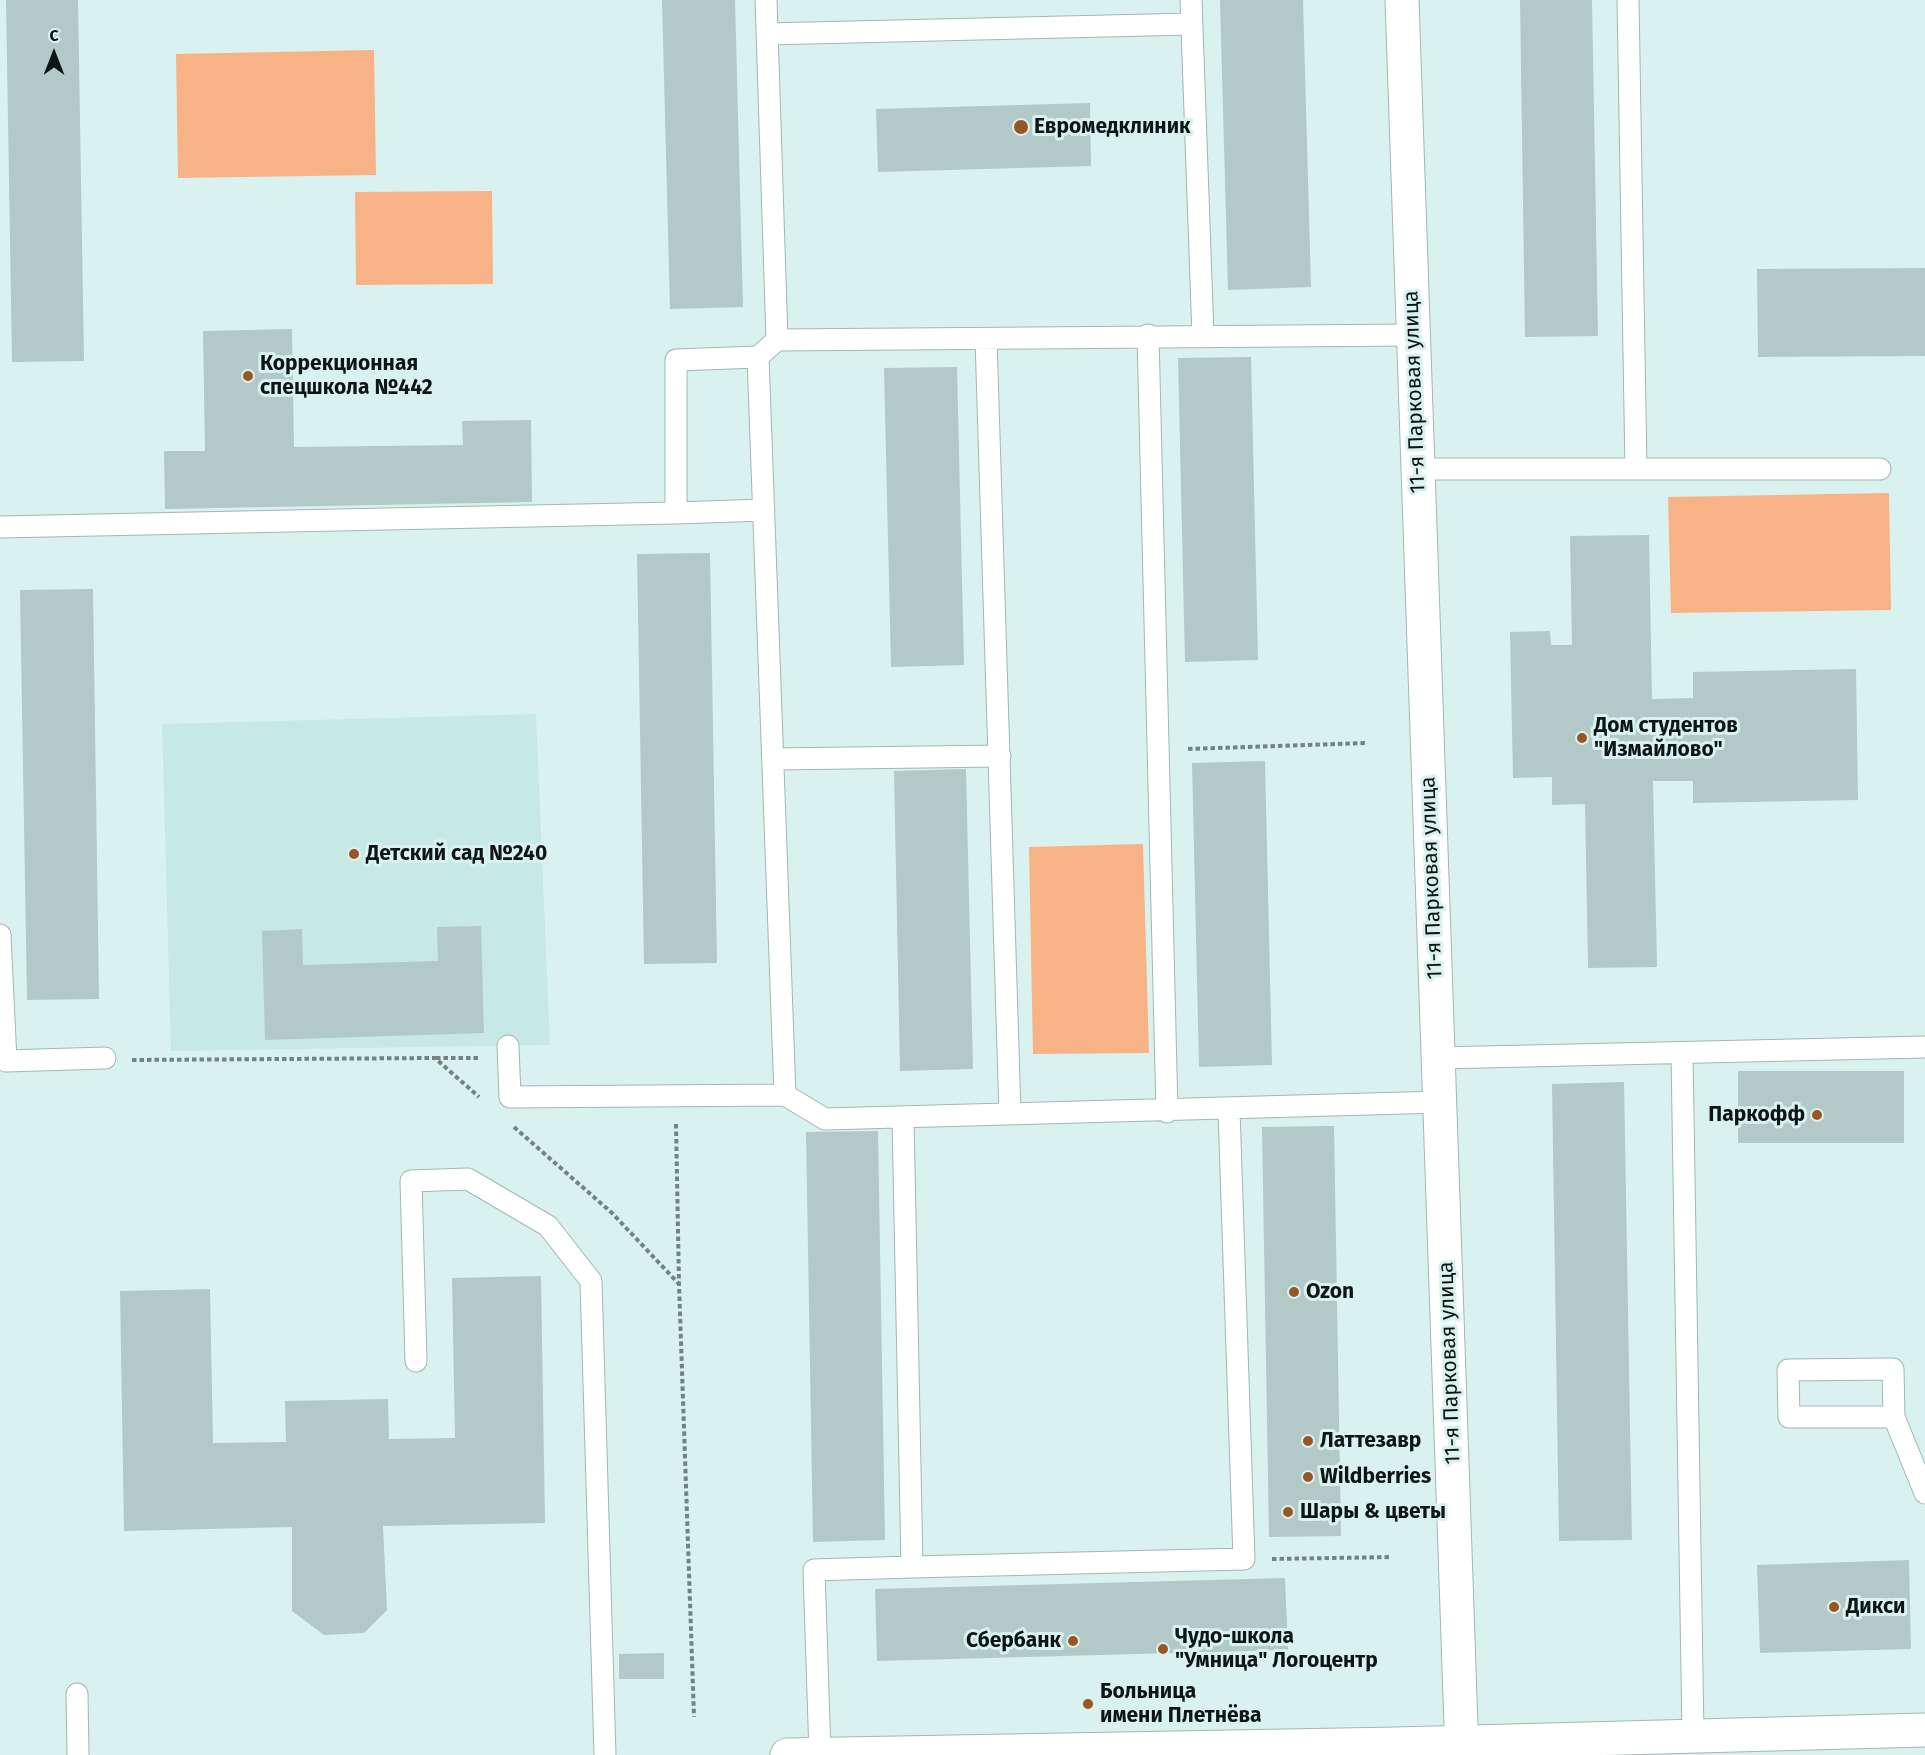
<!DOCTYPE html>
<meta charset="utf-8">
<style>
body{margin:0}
#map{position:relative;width:1925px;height:1755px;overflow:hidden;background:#daf2ef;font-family:"Fira Sans",sans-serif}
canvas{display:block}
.north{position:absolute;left:24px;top:24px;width:60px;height:60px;-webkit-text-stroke:4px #daf2ef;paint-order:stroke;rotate:0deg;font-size:16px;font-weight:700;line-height:24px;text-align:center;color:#0d1615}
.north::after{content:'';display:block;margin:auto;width:21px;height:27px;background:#0d1615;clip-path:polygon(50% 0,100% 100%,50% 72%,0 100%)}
</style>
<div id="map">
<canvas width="1925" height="1755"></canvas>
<div class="north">С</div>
</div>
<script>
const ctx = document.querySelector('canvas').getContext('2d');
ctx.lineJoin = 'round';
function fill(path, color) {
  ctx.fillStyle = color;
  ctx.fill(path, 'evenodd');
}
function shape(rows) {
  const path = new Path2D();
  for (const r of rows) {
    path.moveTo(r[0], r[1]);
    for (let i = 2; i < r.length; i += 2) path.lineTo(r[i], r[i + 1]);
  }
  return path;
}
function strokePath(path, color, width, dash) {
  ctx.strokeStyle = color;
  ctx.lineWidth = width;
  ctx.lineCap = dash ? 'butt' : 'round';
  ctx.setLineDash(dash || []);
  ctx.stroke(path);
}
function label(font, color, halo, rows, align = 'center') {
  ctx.font = font + ' "Fira Sans",sans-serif';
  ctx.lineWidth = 6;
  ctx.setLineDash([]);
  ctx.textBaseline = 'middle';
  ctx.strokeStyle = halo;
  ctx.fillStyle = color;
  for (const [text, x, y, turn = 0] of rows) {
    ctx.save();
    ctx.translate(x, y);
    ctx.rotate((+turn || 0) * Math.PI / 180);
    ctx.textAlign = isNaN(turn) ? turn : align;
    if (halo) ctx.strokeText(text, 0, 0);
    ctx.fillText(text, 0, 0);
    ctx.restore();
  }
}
const built = shape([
 [536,714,550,1045,171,1051,162,724]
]);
const green = shape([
 [374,50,376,175,178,178,176,54],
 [492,191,493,284,356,285,355,192],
 [1889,493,1891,610,1671,613,1668,497],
 [1143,844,1149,1053,1033,1054,1029,847]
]);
const building = shape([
 [6,0,78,0,84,361,12,362],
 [662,0,735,0,743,307,670,309],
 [1220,0,1303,0,1311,287,1228,290],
 [1520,0,1592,0,1598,336,1525,337],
 [1090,103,1091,166,878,172,876,109],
 [1925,268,1925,356,1758,357,1757,269],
 [292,329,294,447,463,445,462,421,531,420,532,502,165,509,164,451,205,451,203,331],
 [1251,357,1258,660,1185,662,1178,358],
 [957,367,964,665,891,667,884,368],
 [1649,535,1652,699,1693,698,1693,672,1856,669,1858,800,1693,803,1693,781,1653,781,1657,967,1588,968,1585,804,1552,805,1552,777,1513,778,1510,632,1550,631,1551,645,1572,645,1570,536],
 [710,553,717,963,644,964,637,554],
 [93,589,99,999,27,1000,20,590],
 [1265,761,1272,1065,1199,1067,1192,763],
 [966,769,973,1069,900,1071,894,771],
 [481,926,484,1033,265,1040,262,931,302,929,303,965,438,961,437,927],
 [1738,1071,1904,1071,1904,1143,1738,1143],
 [1624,1082,1632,1540,1559,1541,1552,1084],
 [1334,1126,1341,1536,1269,1537,1262,1127],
 [878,1131,885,1540,813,1542,806,1132],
 [541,1276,545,1523,383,1526,387,1610,364,1633,324,1635,292,1611,292,1527,124,1531,120,1291,210,1289,213,1443,286,1442,285,1401,388,1399,389,1439,455,1438,452,1278],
 [1909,1560,1911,1649,1760,1653,1757,1565],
 [1285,1578,1288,1650,877,1661,875,1589],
 [664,1653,664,1679,619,1679,619,1654]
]);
const path = shape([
 [1188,749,1367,743],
 [436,1058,480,1058],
 [132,1060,435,1058,479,1097],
 [676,1124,679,1284,694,1717],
 [514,1127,612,1213,679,1284],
 [1272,1559,1392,1557]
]);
const service = shape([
 [766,0,777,340,1413,335],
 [1191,0,1203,336],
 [1628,0,1636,469],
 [767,34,1191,24],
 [1148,335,1167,1112],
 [986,339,1010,1113],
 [777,340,758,357,785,1095,825,1119,1441,1102],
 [758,357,676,360,676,513,764,510],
 [1417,469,1880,469],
 [0,527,676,513],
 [774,759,1000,756],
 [0,935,6,1061,105,1058],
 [508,1046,510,1097,785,1095],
 [1682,1053,1693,1735],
 [1439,1058,1925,1047],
 [903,1117,912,1567,1244,1559,1229,1110],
 [416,1361,411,1181,468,1179,548,1226,591,1281,605,1755],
 [1894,1417,1789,1417,1788,1370,1893,1369,1894,1417,1925,1493],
 [77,1694,78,1755],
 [820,1754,814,1570,912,1567]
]);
const minor = shape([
 [1402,0,1462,1755],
 [787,1755,1396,1744,1925,1730]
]);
const markers = [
 [1021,127,8,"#995625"],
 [248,376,6,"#995625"],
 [1582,738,6,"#995625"],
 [354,854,6,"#995625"],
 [1817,1115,6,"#995625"],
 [1294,1292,6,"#995625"],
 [1308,1441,6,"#995625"],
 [1308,1477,6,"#995625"],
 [1288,1512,6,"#995625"],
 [1834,1607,6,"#995625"],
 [1073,1641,6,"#995625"],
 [1163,1649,6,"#995625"],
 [1088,1704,6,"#995625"]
];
const poiNames = [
 ["Евромедклиник",1034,127],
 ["Коррекционная",260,364],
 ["спецшкола №442",260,388],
 ["Дом студентов",1594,726],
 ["\"Измайлово\"",1594,750],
 ["Детский сад №240",366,854],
 ["Паркофф",1805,1115,"right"],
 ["Ozon",1306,1292],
 ["Латтезавр",1320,1441],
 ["Wildberries",1320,1477],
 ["Шары & цветы",1300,1512],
 ["Дикси",1846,1607],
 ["Чудо-школа",1175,1637],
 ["\"Умница\" Логоцентр",1175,1661],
 ["Сбербанк",1061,1641,"right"],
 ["Больница",1100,1692],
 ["имени Плетнёва",1100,1716]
];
const streetNames = [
 ["11-я Парковая улица",1415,392,-92],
 ["11-я Парковая улица",1432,878,-92],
 ["11-я Парковая улица",1450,1363,-92]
];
fill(built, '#c7e9e5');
fill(green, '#f7b386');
fill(building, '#b2c9c7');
strokePath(service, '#a0b7b4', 23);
strokePath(minor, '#a0b7b4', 35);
strokePath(path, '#738381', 4, [4.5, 3]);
strokePath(service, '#fff', 21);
strokePath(minor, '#fff', 33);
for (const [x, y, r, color] of markers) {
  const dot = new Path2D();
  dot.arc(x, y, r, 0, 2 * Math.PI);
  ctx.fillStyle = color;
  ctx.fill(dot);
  strokePath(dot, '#daf2ef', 2);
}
label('bold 21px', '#0d1615', '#daf2ef', poiNames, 'left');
label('21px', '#0d1615', '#daf2ef', streetNames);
</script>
